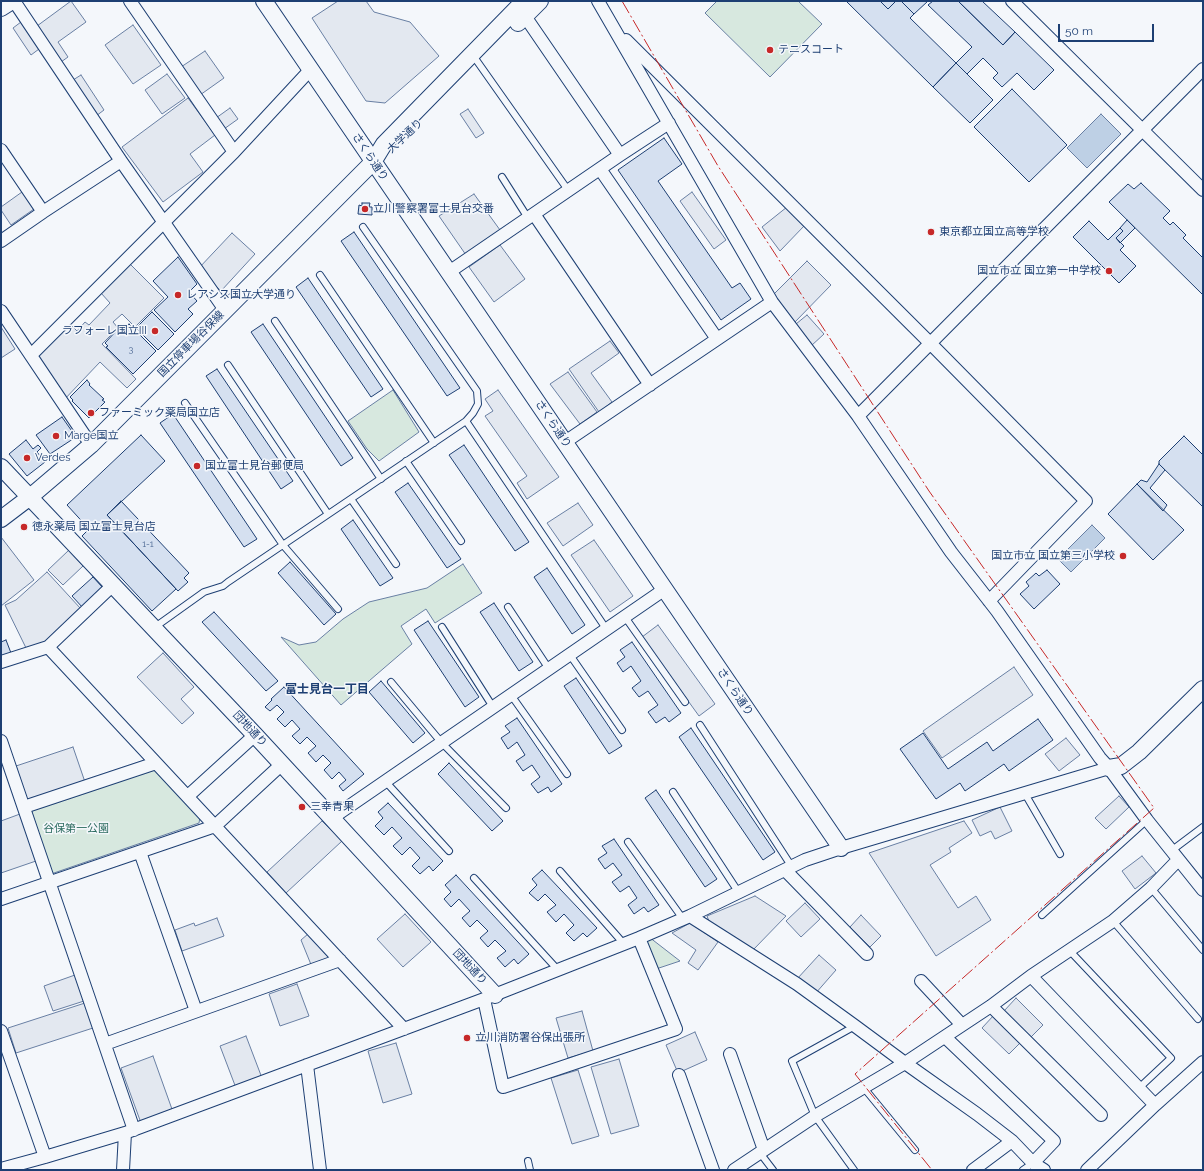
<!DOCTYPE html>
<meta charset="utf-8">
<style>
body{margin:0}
#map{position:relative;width:1204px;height:1171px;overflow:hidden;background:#f4f7fb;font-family:Raleway,sans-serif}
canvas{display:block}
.frame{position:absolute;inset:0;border:2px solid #1d3f73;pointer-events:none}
.scale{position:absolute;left:1058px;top:24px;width:96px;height:18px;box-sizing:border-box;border:2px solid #1d3f73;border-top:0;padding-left:5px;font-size:12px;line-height:14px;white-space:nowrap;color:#1d3f73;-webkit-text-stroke:3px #f4f7fb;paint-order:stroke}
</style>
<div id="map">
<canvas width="1204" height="1171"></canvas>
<div class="frame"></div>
<div class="scale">50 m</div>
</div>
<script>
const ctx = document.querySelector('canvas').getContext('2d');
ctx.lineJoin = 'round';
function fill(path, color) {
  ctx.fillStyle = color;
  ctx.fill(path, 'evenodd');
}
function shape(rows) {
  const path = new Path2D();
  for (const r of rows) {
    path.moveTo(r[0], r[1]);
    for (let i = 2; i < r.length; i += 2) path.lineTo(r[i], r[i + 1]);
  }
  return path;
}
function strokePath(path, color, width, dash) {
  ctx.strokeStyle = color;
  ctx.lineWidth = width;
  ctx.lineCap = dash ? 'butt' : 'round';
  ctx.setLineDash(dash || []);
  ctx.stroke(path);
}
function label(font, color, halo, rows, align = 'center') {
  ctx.font = font + ' Raleway,"Noto Sans JP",sans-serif';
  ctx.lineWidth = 3;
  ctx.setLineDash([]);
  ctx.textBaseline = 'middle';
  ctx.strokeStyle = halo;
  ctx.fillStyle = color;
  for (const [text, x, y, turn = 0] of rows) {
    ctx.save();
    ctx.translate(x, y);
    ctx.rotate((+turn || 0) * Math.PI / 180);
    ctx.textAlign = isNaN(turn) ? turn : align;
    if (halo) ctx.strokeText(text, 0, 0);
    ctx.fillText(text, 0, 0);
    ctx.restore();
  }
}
const green = shape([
 [717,1,798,1,822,24,770,77,705,13,717,1],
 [393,390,419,432,379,461,367,449,348,421,393,390],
 [463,564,482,593,435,623,426,609,401,626,412,644,341,705,281,637,299,645,316,642,343,619,369,602,427,588,463,564],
 [155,769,200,817,199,823,51,874,30,806,155,769],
 [649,937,680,961,656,969,645,945,649,937]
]);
const parking = shape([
 [71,1,86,22,58,42,68,57,61,62,37,26,71,1],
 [338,1,366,1,374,12,410,22,439,56,385,103,366,101,312,18,338,1],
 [21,22,39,49,31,55,13,28,21,22],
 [133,25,161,65,133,84,105,45,133,25],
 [205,51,224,78,200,95,181,67,205,51],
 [167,74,185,98,162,114,145,90,167,74],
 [81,75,104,110,96,116,73,80,81,75],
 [188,98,215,135,190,154,203,172,163,202,122,147,188,98],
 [230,108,238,119,224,129,216,118,230,108],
 [468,109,484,133,476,138,460,114,468,109],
 [22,192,34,209,11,225,1,210,1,207,22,192],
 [692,192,726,240,714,249,680,201,692,192],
 [474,194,500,230,466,255,439,216,474,194],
 [787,207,805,225,780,251,762,227,787,207],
 [232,233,255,254,221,291,198,269,232,233],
 [500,245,525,279,494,302,469,267,500,245],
 [807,261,831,285,794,323,774,294,807,261],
 [130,264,164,298,135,327,122,314,113,322,118,328,102,344,136,379,127,388,100,362,62,402,31,355,66,320,77,331,85,322,89,325,110,303,101,293,130,264],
 [807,315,824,334,811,346,796,324,807,315],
 [1,327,15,349,1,358,1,327],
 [610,341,619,353,591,373,612,402,599,412,569,369,610,341],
 [568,372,597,412,580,424,550,384,568,372],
 [498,390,559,477,527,499,517,483,527,476,485,416,493,411,485,399,498,390],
 [578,503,593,525,563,546,547,523,578,503],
 [1,537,34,580,1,606,1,537],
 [594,540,633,596,610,612,571,555,594,540],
 [69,550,83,566,63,585,48,570,69,550],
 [47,572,81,609,48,640,27,650,5,605,16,600,47,572],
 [658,625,715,704,699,716,642,637,658,625],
 [163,653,194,687,181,699,194,713,182,724,137,677,163,653],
 [1014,667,1033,695,942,758,923,731,1014,667],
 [1066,738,1080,755,1059,771,1045,754,1066,738],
 [73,747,86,785,27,800,16,766,73,747],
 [1119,796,1129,807,1106,829,1095,818,1119,796],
 [1000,807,1012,831,995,839,991,831,980,836,972,820,1000,807],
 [20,814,36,861,1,873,1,821,20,814],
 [322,821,342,841,286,893,267,872,322,821],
 [964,821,972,833,949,848,951,852,930,865,958,908,976,896,991,920,936,956,869,853,964,821],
 [1142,856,1156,873,1135,889,1122,871,1142,856],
 [755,896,786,916,753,950,710,924,707,916,755,896],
 [805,903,820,919,801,937,786,921,805,903],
 [405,914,431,942,403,967,377,939,405,914],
 [861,915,881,936,870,947,850,927,861,915],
 [217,918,224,936,182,951,175,930,194,923,195,926,217,918],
 [690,923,718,942,698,970,688,963,696,950,672,933,690,923],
 [308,934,329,958,323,962,312,967,301,940,308,934],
 [819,955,836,970,815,994,797,979,819,955],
 [75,975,84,1001,53,1011,44,986,75,975],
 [297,984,309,1016,280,1026,269,994,297,984],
 [1016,998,1043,1025,1031,1037,1004,1011,1016,998],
 [85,1003,93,1028,16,1053,8,1028,85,1003],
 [582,1011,593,1051,568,1058,556,1018,582,1011],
 [994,1015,1021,1042,1009,1054,982,1028,994,1015],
 [695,1032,707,1060,678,1073,666,1045,695,1032],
 [246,1036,262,1078,236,1088,220,1046,246,1036],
 [396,1043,412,1094,383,1103,368,1051,396,1043],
 [153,1056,173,1112,141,1123,121,1068,153,1056],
 [619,1059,639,1126,611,1134,591,1067,619,1059],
 [578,1070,599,1136,572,1144,551,1078,578,1070]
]);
const water = shape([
 [1101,114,1121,134,1087,168,1067,148,1101,114],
 [1092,525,1105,538,1071,572,1058,559,1092,525]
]);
const building = shape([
 [846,1,880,1,888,9,896,1,901,1,914,14,910,18,956,63,933,87,846,1],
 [880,1,896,1,888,9,880,1],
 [901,1,928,1,914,14,901,1],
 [933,1,958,1,1003,45,1015,32,1054,70,1034,90,1017,73,1002,87,993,78,998,73,983,58,967,74,956,63,972,47,928,5,933,1],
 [958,1,982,1,1015,32,1003,45,958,1],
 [956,63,993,100,970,123,933,87,956,63],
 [1012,89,1067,145,1029,182,974,127,1012,89],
 [664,138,682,164,658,181,732,288,740,283,751,299,721,320,618,170,664,138],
 [1141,183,1170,211,1163,218,1170,225,1173,222,1186,235,1183,238,1203,258,1203,295,1109,202,1128,184,1134,189,1141,183],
 [362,203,370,203,369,207,372,207,372,215,358,214,359,205,362,206,362,203],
 [1127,220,1135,228,1120,243,1116,238,1123,231,1120,228,1127,220],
 [1089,221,1108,240,1120,228,1123,231,1116,238,1124,246,1120,250,1136,266,1119,283,1073,237,1089,221],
 [354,232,460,388,447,396,341,241,354,232],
 [178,257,197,284,189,292,197,301,188,309,193,314,175,332,154,310,168,297,153,281,178,257],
 [308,278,383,389,371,397,296,287,308,278],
 [152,312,174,334,158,350,136,328,152,312],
 [129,324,156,351,133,374,106,347,108,346,105,343,118,329,121,332,129,324],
 [263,324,353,458,341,466,251,332,263,324],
 [217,369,293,481,281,489,206,376,217,369],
 [87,380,90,384,89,385,104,399,102,400,105,402,89,418,72,401,73,400,70,397,87,380],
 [173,414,257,539,244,547,160,423,173,414],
 [62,417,76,437,50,454,36,435,62,417],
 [141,435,165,461,107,515,176,589,152,611,82,536,89,529,67,505,141,435],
 [1184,436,1203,455,1203,507,1159,464,1159,461,1184,436],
 [26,440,33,449,38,445,41,448,37,452,45,462,27,476,9,454,26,440],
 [464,445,529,542,515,551,449,455,464,445],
 [1159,464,1165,470,1150,488,1167,505,1163,511,1137,484,1141,480,1147,482,1159,464],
 [408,483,461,559,447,568,395,492,408,483],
 [1137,484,1184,530,1153,560,1108,514,1137,484],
 [121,501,189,573,184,578,188,582,178,591,107,515,121,501],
 [353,520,393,578,380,586,341,529,353,520],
 [290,562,336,614,324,625,278,573,290,562],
 [547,568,585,625,572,634,534,577,547,568],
 [1047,570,1060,584,1034,609,1020,594,1029,586,1026,582,1036,573,1039,576,1047,570],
 [93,577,103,588,83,608,72,596,93,577],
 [494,603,533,662,519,671,480,612,494,603],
 [214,612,278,681,266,691,202,622,214,612],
 [428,621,479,697,465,707,414,630,428,621],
 [6,640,11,653,1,656,1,642,6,640],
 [632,642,681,713,669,722,665,717,656,723,648,712,658,705,648,691,639,697,632,688,641,681,631,666,623,672,617,663,625,657,620,650,632,642],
 [576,678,622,746,609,754,564,686,576,678],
 [381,681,425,733,413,743,369,692,381,681],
 [284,687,364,774,343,791,339,786,346,780,339,772,332,779,324,770,331,763,323,755,316,762,308,753,316,746,307,737,300,744,292,736,300,729,292,720,285,727,277,719,284,712,277,705,270,711,265,707,272,700,271,699,284,687],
 [517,718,562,784,551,792,548,787,538,793,531,784,540,777,532,765,523,771,516,761,525,755,517,742,508,749,501,738,510,732,505,726,517,718],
 [1038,719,1053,740,1009,771,1004,764,965,791,960,783,936,799,900,749,923,733,948,769,987,742,993,751,1038,719],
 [691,728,775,852,763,860,679,737,691,728],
 [449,763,503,821,492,831,438,774,449,763],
 [656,790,717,879,705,887,645,798,656,790],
 [388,803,443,861,433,871,429,866,420,874,412,866,420,858,410,847,402,855,393,846,402,838,392,827,384,835,375,826,383,818,378,812,388,803],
 [614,839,659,905,648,912,644,907,634,914,628,905,637,898,629,886,620,892,612,882,622,875,613,863,605,869,598,859,607,853,602,846,614,839],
 [542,870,597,928,587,937,583,933,574,941,566,933,574,925,564,914,556,922,547,912,556,905,545,894,538,901,529,893,537,885,532,879,542,870],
 [456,875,529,954,518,964,514,959,505,967,497,958,506,951,495,940,488,947,480,938,488,931,477,920,470,927,462,918,470,911,459,899,451,907,444,899,451,892,445,885,456,875]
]);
const lane = shape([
 [472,54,568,190],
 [502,177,528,218],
 [320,275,434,443],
 [275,321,381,479],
 [228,365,328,514],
 [185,403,283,545,338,609],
 [466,421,607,630],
 [406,461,461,541],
 [351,499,396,564],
 [508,607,549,669],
 [625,617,685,702],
 [155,627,204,592,223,586,228,582,466,421,473,413,478,404,477,391,363,227],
 [442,627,493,707],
 [570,655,622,730],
 [391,682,441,742,506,808],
 [511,695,567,774],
 [700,725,792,867],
 [385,781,449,851],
 [673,792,739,893],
 [1024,792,1060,854],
 [628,842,683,919],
 [1171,851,1203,827],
 [560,871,624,944],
 [474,878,558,970],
 [1151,888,1203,950],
 [1042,915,1147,820],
 [1113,921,1198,1019],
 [1069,950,1171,1058,1139,1088],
 [864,1088,915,1150],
 [760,1153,773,1170],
 [528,1161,530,1170],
 [854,1170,815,1116,792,1061,855,1026],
 [1023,1170,1033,1163]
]);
const street = shape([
 [14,1,121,161,225,310],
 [130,1,234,152],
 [598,1,772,302,858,416,951,552,997,611,1100,758,1109,768,1147,820,1203,890],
 [1012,1,1203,190],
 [520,9,620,155],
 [626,40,930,343,1086,501,989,601],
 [1,150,43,212],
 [600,169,717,339],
 [534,214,650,385],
 [1,241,43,212,121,161],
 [449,272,620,155,669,123],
 [1,311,91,445],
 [31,355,234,152,311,69],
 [858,416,1203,69],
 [565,442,772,302],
 [48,647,404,1029],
 [1,662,48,647,113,585],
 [1,741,134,1130],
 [188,796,255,735],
 [24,807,156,763],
 [332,818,665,589],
 [140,852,196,1011],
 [786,871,867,954],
 [1,899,215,826,282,764],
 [690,916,797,984,855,1026,905,1063,977,1114,1012,1141,1033,1163,1044,1170],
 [1031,976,1155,1105],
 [921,981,962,1025],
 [484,999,503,1087,676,1029,639,938],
 [991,1006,1101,1115],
 [1,1031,45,1157],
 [945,1037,1054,1141,1033,1163],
 [105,1044,340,960],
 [730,1054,764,1150],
 [307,1065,320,1170],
 [679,1075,713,1170],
 [1,1169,45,1157,125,1133,484,999,639,938,690,916,805,860,841,848,1109,768],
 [123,1170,125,1133],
 [734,1170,815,1116,905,1063,991,1006,1031,976,1113,921,1151,888,1178,860],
 [973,1170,1012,1141],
 [1087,1170,1155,1105,1203,1062]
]);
const secondary = shape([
 [264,1,841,848],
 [1,8,12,1],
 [518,23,540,1],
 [1,467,255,735,495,995],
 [1,519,30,497,91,445,373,162,384,144,524,1],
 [1109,768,1121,766,1139,752,1203,689]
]);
const power = shape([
 [622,1,718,166,929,491,1154,808,855,1074,932,1170]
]);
const markers = [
 [770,50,4,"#c62828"],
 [365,209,4,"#c62828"],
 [931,232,4,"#c62828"],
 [1109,271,4,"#c62828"],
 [178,295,4,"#c62828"],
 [155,331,4,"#c62828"],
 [91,413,4,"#c62828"],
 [56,436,4,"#c62828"],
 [27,458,4,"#c62828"],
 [197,466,4,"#c62828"],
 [24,527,4,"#c62828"],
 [1123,556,4,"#c62828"],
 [302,807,4,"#c62828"],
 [467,1038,4,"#c62828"]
];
const numberNames = [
 ["3",131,349],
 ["1-1",148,544]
];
const poiNames = [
 ["テニスコート",778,50],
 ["立川警察署富士見台交番",373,209],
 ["東京都立国立高等学校",939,232],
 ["国立市立 国立第一中学校",1101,271,"right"],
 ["レアシス国立大学通り",186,295],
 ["ラフォーレ国立III",147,331,"right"],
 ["ファーミック薬局国立店",99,413],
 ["Marge国立",64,436],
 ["Verdes",35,458],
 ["国立富士見台郵便局",205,466],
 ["徳永薬局 国立富士見台店",32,527],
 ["国立市立 国立第三小学校",1115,556,"right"],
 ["三幸青果",310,807],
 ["立川消防署谷保出張所",475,1038]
];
const streetNames = [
 ["大学通り",405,136,-43],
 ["さくら通り",370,157,56],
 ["国立停車場谷保線",191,344,-45],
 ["さくら通り",553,424,56],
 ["さくら通り",735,692,56],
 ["団地通り",250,729,47],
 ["団地通り",470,967,47]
];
const parkNames = [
 ["谷保第一公園",76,829]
];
const neighbourhoodNames = [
 ["富士見台一丁目",327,689]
];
fill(green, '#d7e8df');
strokePath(green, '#687fa3', 1);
fill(parking, '#e3e8f0');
strokePath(parking, '#687fa3', 1);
fill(water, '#bed0e5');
strokePath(water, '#687fa3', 1);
fill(building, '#d5e0f0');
strokePath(building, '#1d3f73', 1);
strokePath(lane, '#1d3f73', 8);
strokePath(street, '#1d3f73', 14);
strokePath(secondary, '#1d3f73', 18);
strokePath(lane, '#f4f7fb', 6);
strokePath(street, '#f4f7fb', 12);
strokePath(secondary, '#f4f7fb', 16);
strokePath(power, '#c62828', 1, [14, 3, 2, 3]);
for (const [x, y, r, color] of markers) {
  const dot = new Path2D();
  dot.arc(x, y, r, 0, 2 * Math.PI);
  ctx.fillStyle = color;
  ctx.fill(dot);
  strokePath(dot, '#f4f7fb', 1.5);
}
label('9px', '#4b6792', null, numberNames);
label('11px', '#1d3f73', '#f4f7fb', poiNames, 'left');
label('11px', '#1d3f73', '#f4f7fb', streetNames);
label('11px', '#2c6c60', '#f4f7fb', parkNames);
label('bold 12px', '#1d3f73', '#f4f7fb', neighbourhoodNames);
</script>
